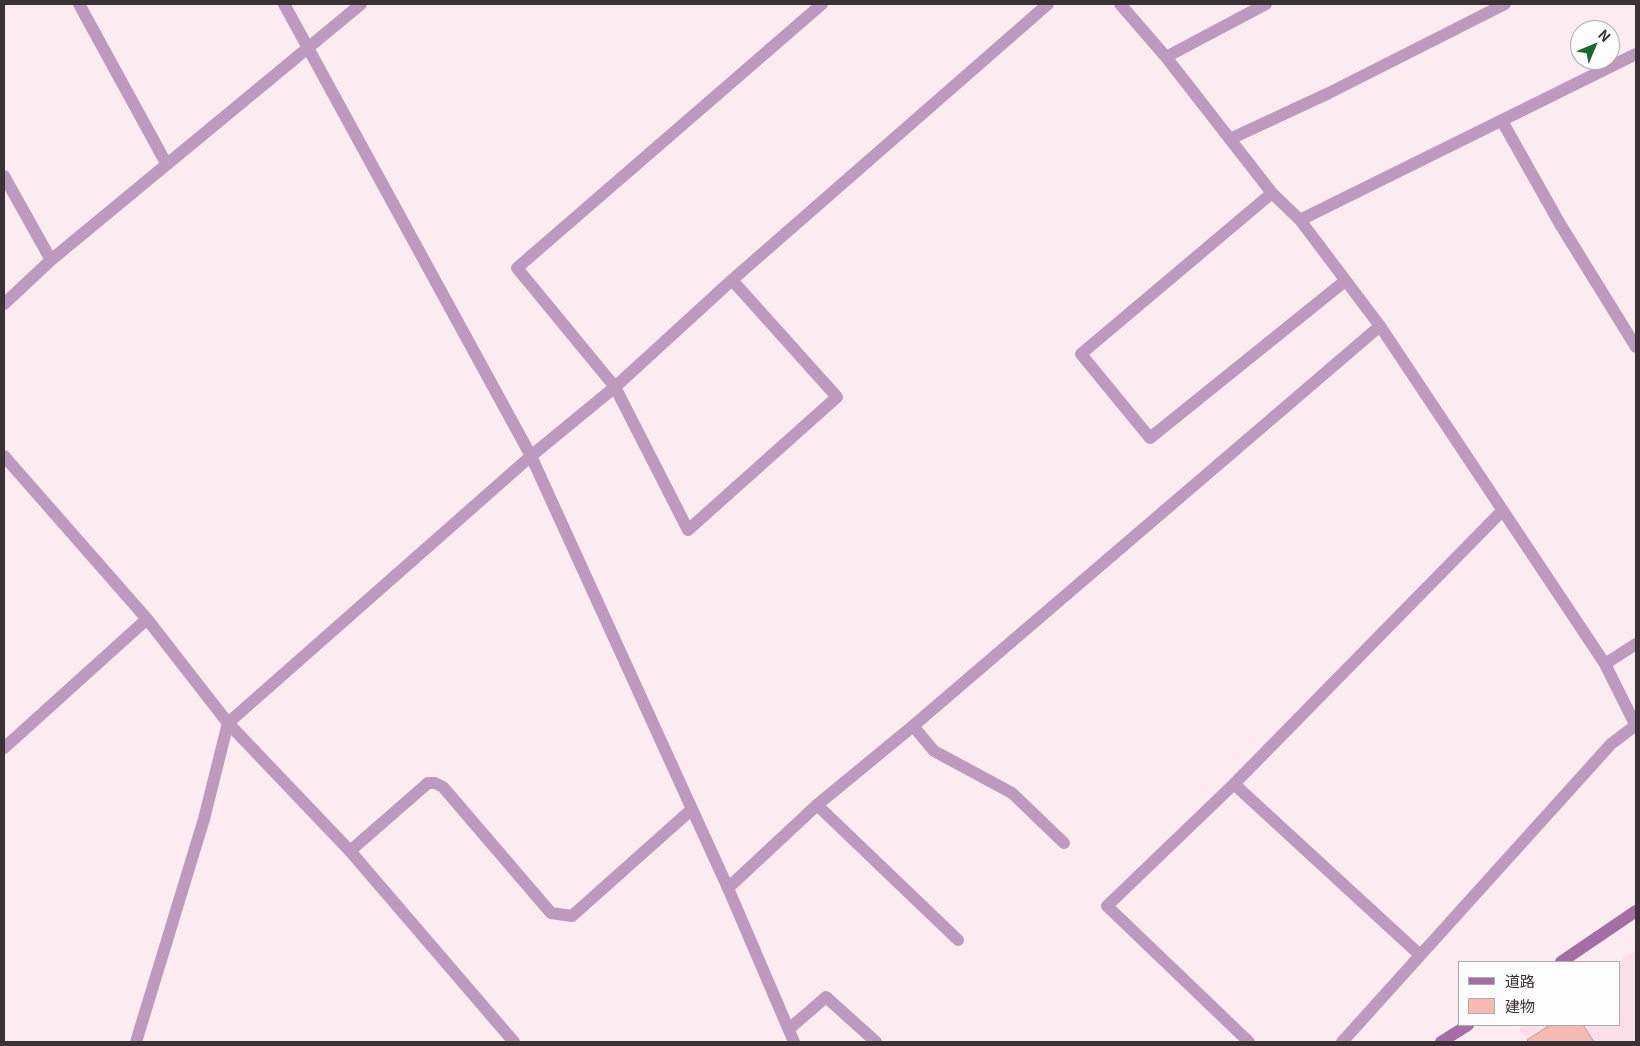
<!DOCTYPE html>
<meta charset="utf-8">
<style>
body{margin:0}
#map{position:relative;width:1640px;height:1046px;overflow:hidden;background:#fcebf0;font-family:Georgia,"Noto Sans JP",serif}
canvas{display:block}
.frame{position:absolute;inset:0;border:5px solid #393134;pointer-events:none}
.legend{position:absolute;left:1458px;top:961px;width:162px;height:65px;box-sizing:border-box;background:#fdfdfd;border:1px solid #afabad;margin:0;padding:6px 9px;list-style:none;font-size:15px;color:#393134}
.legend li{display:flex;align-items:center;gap:10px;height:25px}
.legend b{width:25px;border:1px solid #afabad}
.north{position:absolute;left:1570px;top:20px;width:50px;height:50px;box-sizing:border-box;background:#fdfdfd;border:1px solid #afabad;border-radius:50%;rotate:45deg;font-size:14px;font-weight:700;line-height:20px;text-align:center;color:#393134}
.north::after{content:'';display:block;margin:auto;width:18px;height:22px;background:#1b6837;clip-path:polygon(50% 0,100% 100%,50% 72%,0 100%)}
</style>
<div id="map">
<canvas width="1640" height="1046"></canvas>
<div class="frame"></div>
<ul class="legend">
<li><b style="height:6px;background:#a46ea5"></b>道路</li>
<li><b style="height:14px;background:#f7bab2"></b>建物</li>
</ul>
<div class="north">N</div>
</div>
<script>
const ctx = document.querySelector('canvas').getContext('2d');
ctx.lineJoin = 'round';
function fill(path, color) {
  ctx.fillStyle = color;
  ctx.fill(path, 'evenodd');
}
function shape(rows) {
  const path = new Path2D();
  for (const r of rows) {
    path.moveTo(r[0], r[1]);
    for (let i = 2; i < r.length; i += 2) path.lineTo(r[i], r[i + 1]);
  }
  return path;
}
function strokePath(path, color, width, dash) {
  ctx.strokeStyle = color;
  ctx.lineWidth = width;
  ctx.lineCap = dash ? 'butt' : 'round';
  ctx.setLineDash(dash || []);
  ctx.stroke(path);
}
const built = shape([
 [1636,950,1636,1042,1528,1042,1519,1028,1524,1025,1619,1025,1618,962]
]);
const building = shape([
 [1550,1025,1583,1025,1594,1042,1529,1042,1527,1040,1550,1025]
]);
const minor = shape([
 [79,4,166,163],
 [1120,4,1166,57,1272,193,1300,220,1380,326,1605,664,1636,726],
 [1166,57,1266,4],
 [1502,121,1560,224,1636,347],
 [1230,139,1329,93,1505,4],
 [4,176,51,260],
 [1272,193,1081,354,1150,438,1345,281],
 [1300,220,1636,54],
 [732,280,837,397,688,530,615,387,517,268,822,4],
 [4,304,51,260,361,4],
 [4,456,147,619,228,723,350,851,514,1042],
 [1605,664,1636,644],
 [913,726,934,751,1012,793,1064,843],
 [4,748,147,619],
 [1234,784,1420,955],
 [817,805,958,940],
 [350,851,428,783,435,783,443,787,551,913,572,916,691,810],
 [728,888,817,805,913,726,1380,326],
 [789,1029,826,997,876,1042],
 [136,1042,204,819,228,723,531,456,615,387,732,280,1048,4],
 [1249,1042,1107,906,1234,784,1502,511],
 [1342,1042,1611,744,1636,725]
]);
const tertiary = shape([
 [284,4,531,456,728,888,794,1042]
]);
const secondary = shape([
 [1561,962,1636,911],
 [1441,1042,1468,1025]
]);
fill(built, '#fcdee8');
fill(building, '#f7bab2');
strokePath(building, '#b29d9a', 1);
strokePath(minor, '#be99be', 12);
strokePath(tertiary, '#be99be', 12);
strokePath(secondary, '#a46ea5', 12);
</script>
